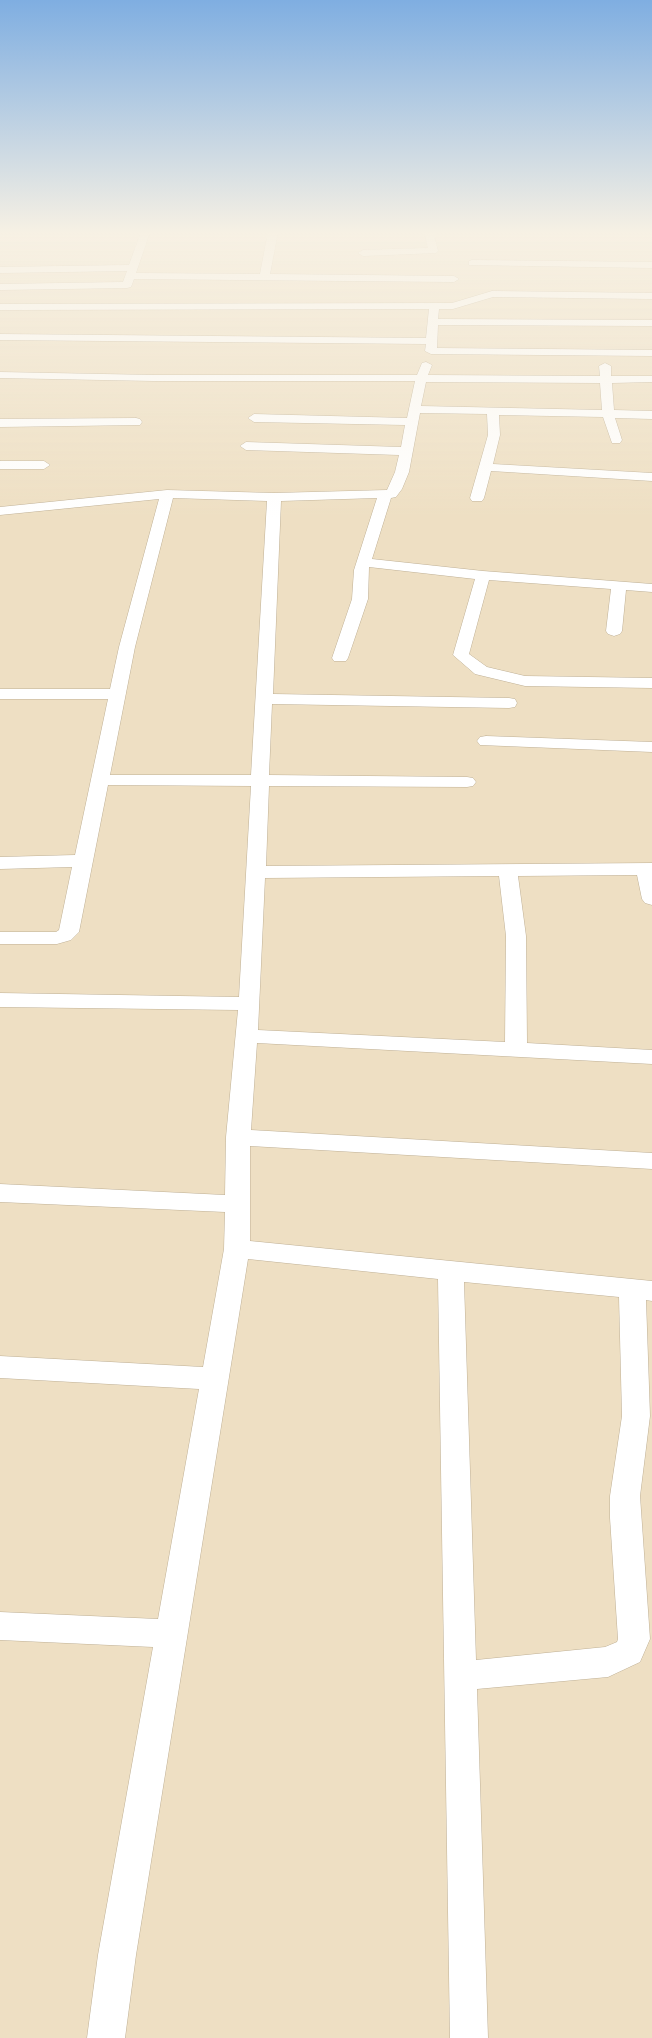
<!DOCTYPE html>
<style>
body{margin:0}
canvas{display:block;background:#eedfc3}
</style>
<canvas width="652" height="2038"></canvas>
<script>
const ctx = document.querySelector('canvas').getContext('2d');
ctx.lineJoin = 'round';
function shape(rows) {
  const path = new Path2D();
  for (const r of rows) {
    path.moveTo(r[0], r[1]);
    for (let i = 2; i < r.length; i += 2) path.lineTo(r[i], r[i + 1]);
  }
  return path;
}
function strokePath(path, color, width, dash) {
  ctx.strokeStyle = color;
  ctx.lineWidth = width;
  ctx.lineCap = dash ? 'butt' : 'round';
  ctx.setLineDash(dash || []);
  ctx.stroke(path);
}
function fill(path, color) {
  ctx.fillStyle = color;
  ctx.fill(path, 'evenodd');
}
const minor = shape([
 [141,232,150,232,136,273,260,274,268,232,278,232,270,274,454,276,459,279,454,282,134,279,131,287,127,288,0,290,0,284,123,282,127,271,0,273,0,267,129,265,141,232],
 [424,232,433,232,438,251,436,253,363,256,358,253,363,250,428,248,424,232],
 [472,260,652,262,652,268,469,265,469,261,472,260],
 [492,291,652,293,652,299,493,297,453,309,439,309,438,319,652,320,652,326,438,325,437,348,652,350,652,356,431,354,425,351,426,344,0,340,0,334,426,338,429,309,0,310,0,304,452,303,492,291],
 [426,362,432,365,428,375,600,376,599,366,605,363,611,366,611,376,652,376,652,382,612,383,614,410,652,411,652,419,615,418,622,440,620,443,612,443,603,417,499,415,500,435,493,464,652,473,652,481,491,471,484,498,482,501,472,501,470,498,488,435,487,414,420,413,409,472,402,489,396,497,391,498,372,559,483,571,652,584,652,592,626,590,622,631,620,634,614,636,608,634,606,631,611,589,489,580,469,654,487,667,525,676,652,678,652,688,525,686,475,674,453,655,475,579,369,567,368,599,348,658,346,661,334,661,332,658,352,599,354,570,377,498,281,501,273,694,509,698,515,699,517,703,515,707,509,708,272,704,269,775,467,777,473,778,476,782,473,786,467,787,269,786,266,866,652,863,652,905,645,903,642,899,637,875,518,876,526,936,527,1043,652,1050,652,1064,257,1043,251,1130,652,1153,652,1169,250,1146,250,1241,652,1281,652,1301,646,1300,650,1416,640,1496,650,1639,640,1662,608,1677,477,1689,488,2038,450,2038,438,1279,248,1259,136,1955,125,2038,87,2038,98,1955,153,1647,0,1640,0,1612,158,1619,199,1389,0,1378,0,1356,203,1367,224,1249,225,1212,0,1202,0,1184,225,1195,226,1137,238,1010,0,1007,0,993,239,997,251,786,108,785,79,932,71,940,57,944,0,944,0,932,56,932,59,930,72,867,0,869,0,857,75,855,108,699,0,699,0,689,110,689,119,647,159,499,0,515,0,507,167,490,274,493,387,490,395,472,399,455,246,450,240,446,246,442,401,447,405,425,254,422,248,418,254,414,407,418,415,381,154,381,0,378,0,372,154,375,417,375,422,363,426,362],
 [426,382,600,383,602,410,421,406,426,382],
 [173,498,267,501,251,775,110,775,135,647,173,498],
 [499,876,506,936,505,1042,258,1030,265,878,499,876],
 [464,1282,619,1297,622,1416,610,1496,610,1518,618,1639,617,1642,605,1647,476,1660,464,1282],
 [136,418,140,419,142,422,140,425,0,427,0,419,136,418],
 [0,461,44,461,50,465,44,469,0,469,0,461],
 [486,736,652,742,652,752,480,745,477,741,480,737,486,736]
]);
strokePath(minor, '#bfb095', 1);
fill(minor, '#fff');
const sky = ctx.createLinearGradient(0, 0, 0, 518);
sky.addColorStop(0, '#7faee1');
sky.addColorStop(0.45, '#f7f1e4');
sky.addColorStop(1, '#f7f1e400');
ctx.fillStyle = sky;
ctx.fillRect(0, 0, 652, 518);
</script>
